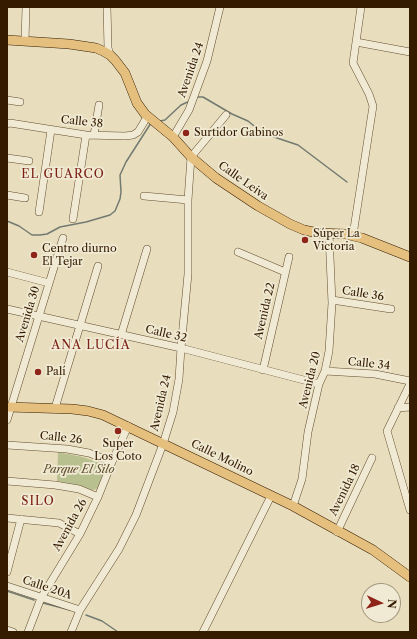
<!DOCTYPE html>
<meta charset="utf-8">
<style>
body{margin:0}
#map{position:relative;width:417px;height:639px;overflow:hidden;background:#e8debd;font-family:"Libre Caslon Text",serif}
canvas{display:block}
.frame{position:absolute;inset:0;border:8px solid #351c00;pointer-events:none}
.north{position:absolute;left:361px;top:583px;width:40px;height:40px;box-sizing:border-box;background:#f0ead4;border:1px solid #a5987f;border-radius:50%;rotate:94deg;font-size:11px;font-weight:700;line-height:16px;text-align:center;color:#351c00}
.north::after{content:'';display:block;margin:auto;width:14px;height:18px;background:#8f2418;clip-path:polygon(50% 0,100% 100%,50% 72%,0 100%)}
</style>
<div id="map">
<canvas width="417" height="639"></canvas>
<div class="frame"></div>
<div class="north">N</div>
</div>
<script>
const ctx = document.querySelector('canvas').getContext('2d');
ctx.lineJoin = 'round';
function fill(path, color) {
  ctx.fillStyle = color;
  ctx.fill(path, 'evenodd');
}
function shape(rows) {
  const path = new Path2D();
  for (const r of rows) {
    path.moveTo(r[0], r[1]);
    for (let i = 2; i < r.length; i += 2) path.lineTo(r[i], r[i + 1]);
  }
  return path;
}
function strokePath(path, color, width, dash) {
  ctx.strokeStyle = color;
  ctx.lineWidth = width;
  ctx.lineCap = dash ? 'butt' : 'round';
  ctx.setLineDash(dash || []);
  ctx.stroke(path);
}
function label(font, color, halo, rows, align = 'center') {
  ctx.font = font + ' "Libre Caslon Text",serif';
  ctx.lineWidth = 3.5;
  ctx.setLineDash([]);
  ctx.textBaseline = 'middle';
  ctx.strokeStyle = halo;
  ctx.fillStyle = color;
  for (const [text, x, y, turn = 0] of rows) {
    ctx.save();
    ctx.translate(x, y);
    ctx.rotate((+turn || 0) * Math.PI / 180);
    ctx.textAlign = isNaN(turn) ? turn : align;
    if (halo) ctx.strokeText(text, 0, 0);
    ctx.fillText(text, 0, 0);
    ctx.restore();
  }
}
const green = shape([
 [58,452,83,457,105,465,106,468,97,489,92,490,79,485,57,481]
]);
const stream = shape([
 [196,97,203,97,232,114,248,121,259,130,274,137,298,145,347,182],
 [160,121,165,120,181,105,190,101],
 [7,221,19,226,32,235,40,235,47,234,60,227,86,222,110,215,115,211,120,199,121,192,120,175,126,162,151,123],
 [7,591,34,600],
 [43,603,70,610],
 [86,615,102,621,118,632]
]);
const minor = shape([
 [107,7,108,48,110,55],
 [25,41,26,7],
 [356,42,410,52],
 [7,100,20,102],
 [7,124,10,123,86,135,125,136,133,135,138,132,147,117],
 [94,135,99,105],
 [173,137,189,110,207,61,220,7],
 [7,158,29,161],
 [7,195,25,198],
 [144,196,188,200],
 [39,212,51,130],
 [73,219,86,135],
 [353,235,373,106,369,94,353,63,361,7],
 [238,252,285,272],
 [7,272,49,283],
 [332,300,391,309],
 [7,309,181,348,319,384],
 [121,335,147,249],
 [263,370,289,257],
 [325,371,375,374,410,381],
 [410,384,387,431,410,510],
 [55,408,98,266],
 [398,408,410,407],
 [7,420,63,238],
 [7,445,67,449,89,453,112,462],
 [7,481,55,485,79,489,98,497],
 [293,506,302,479,308,432,319,384,325,371,329,351,332,303,329,234],
 [7,518,59,523,80,534],
 [337,532,372,458],
 [7,572,21,519],
 [7,586,80,610],
 [7,630,13,632],
 [28,632,41,598,80,534,98,497,112,462,128,426],
 [71,632,80,610,119,549,136,515,163,444,173,412,179,379,181,348,188,274,188,200,191,157,226,115],
 [203,632,271,496]
]);
const major = shape([
 [7,40,69,44,96,48,103,51,110,55,115,60,125,73,137,103,145,114,173,137,191,157,216,178,258,206,290,224,304,230,318,233,345,234,362,238,410,257],
 [7,407,72,409,88,411,103,415,293,506,373,550,410,577]
]);
const markers = [
 [186,133,4,"#8f2418"],
 [305,240,4,"#8f2418"],
 [34,255,4,"#8f2418"],
 [38,372,4,"#8f2418"],
 [118,431,4,"#8f2418"]
];
const streetNames = [
 ["Avenida 24",191,70,-71],
 ["Calle 38",82,122,6],
 ["Calle Leiva",243,181,35],
 ["Calle 36",363,294,9],
 ["Avenida 22",265,311,-77],
 ["Avenida 30",28,314,-73],
 ["Calle 32",166,334,13],
 ["Calle 34",369,364,6],
 ["Avenida 20",310,380,-76],
 ["Avenida 24",161,403,-77],
 ["Calle 26",61,438,6],
 ["Calle Molino",222,458,26],
 ["Avenida 18",345,490,-64],
 ["Avenida 26",70,525,-61],
 ["Calle 20A",47,588,18]
];
const poiNames = [
 ["Surtidor Gabinos",194,133],
 ["Súper La",313,234],
 ["Victoria",313,247],
 ["Centro diurno",42,249],
 ["El Tejar",42,262],
 ["Palí",46,372],
 ["Super",118,444,"center"],
 ["Los Coto",118,457,"center"]
];
const parkNames = [
 ["Parque El Silo",79,470]
];
const neighbourhoodNames = [
 ["EL GUARCO",63,175],
 ["ANA LUCÍA",91,346],
 ["SILO",38,502]
];
fill(green, '#b9c08f');
strokePath(stream, '#737a71', 1.5);
strokePath(minor, '#624c2f', 8);
strokePath(major, '#351c00', 10);
strokePath(minor, '#f0ead4', 7);
strokePath(major, '#e4bf7e', 9);
for (const [x, y, r, color] of markers) {
  const dot = new Path2D();
  dot.arc(x, y, r, 0, 2 * Math.PI);
  ctx.fillStyle = color;
  ctx.fill(dot);
  strokePath(dot, '#f0ead4', 1.5);
}
label('11px', '#351c00', '#f0ead4', streetNames);
label('11px', '#351c00', '#f0ead4', poiNames, 'left');
label('italic 11px', '#5d4d2b', '#f0ead4', parkNames);
ctx.letterSpacing = '1px';
label('12px', '#7a1f14', '#f0ead4', neighbourhoodNames);
ctx.letterSpacing = '0px';
</script>
